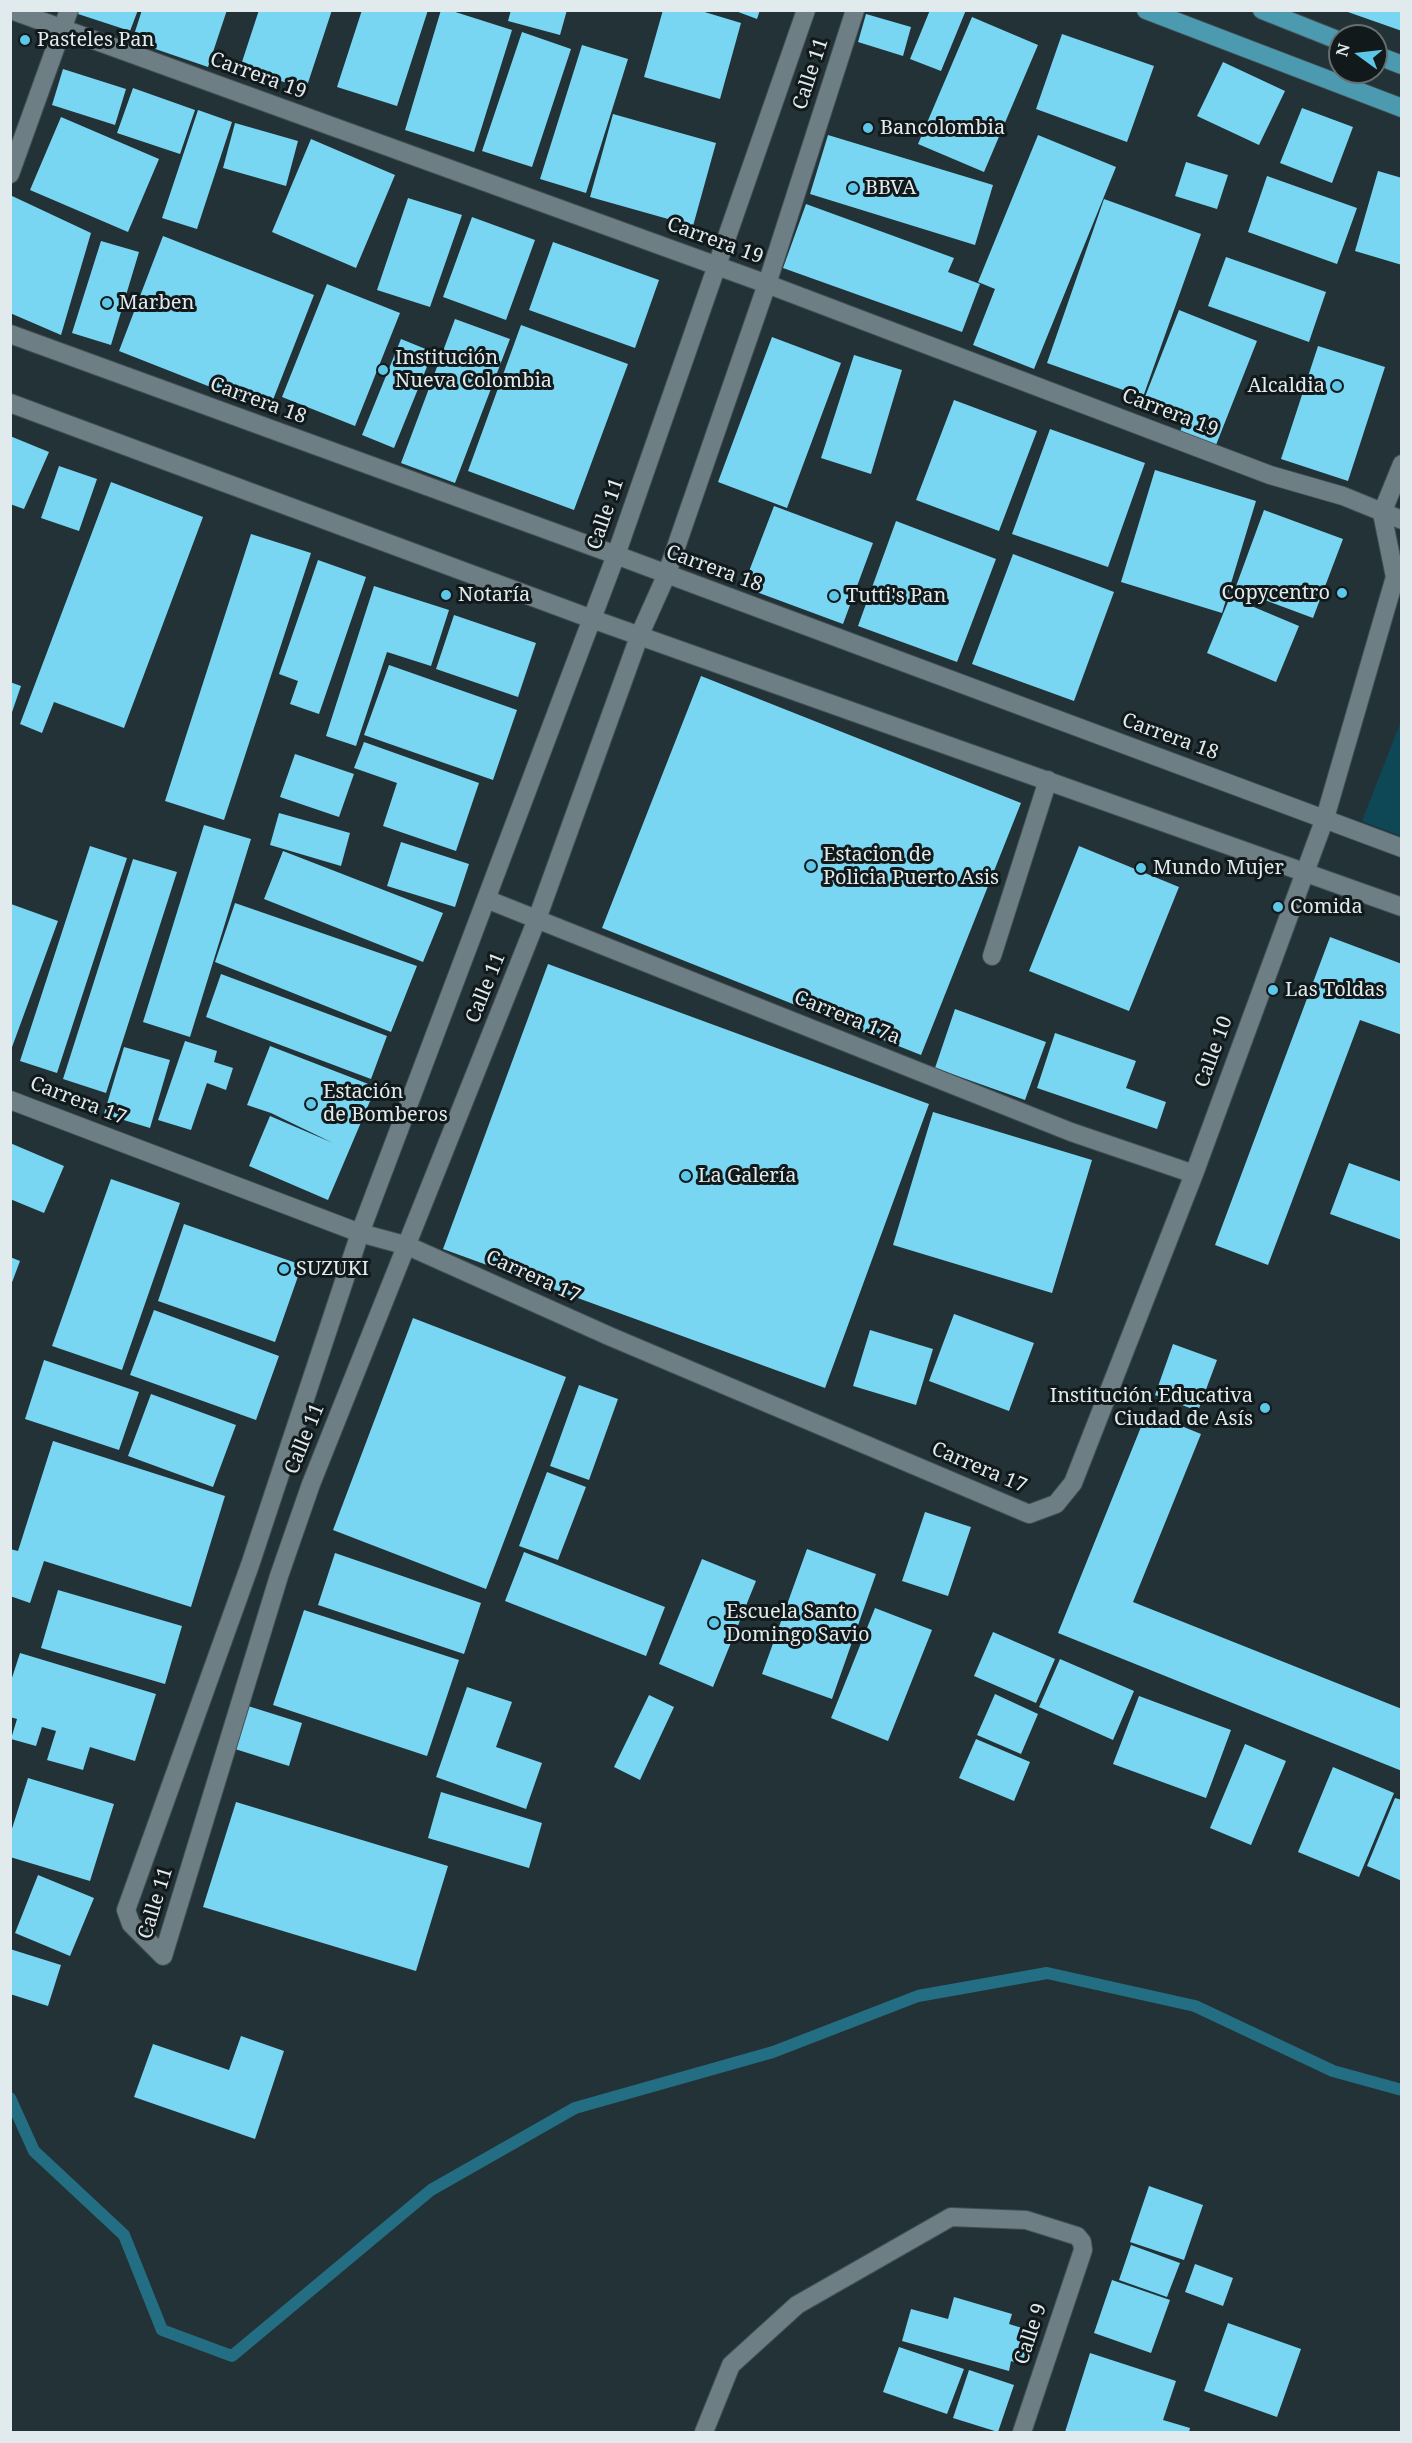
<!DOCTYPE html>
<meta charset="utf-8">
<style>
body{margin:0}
#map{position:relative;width:1412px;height:2443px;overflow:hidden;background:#223237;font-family:"Noto Serif",serif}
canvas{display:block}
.frame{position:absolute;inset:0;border:12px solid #e1ebee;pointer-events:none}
.north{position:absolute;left:1328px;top:24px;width:60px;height:60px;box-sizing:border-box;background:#12191b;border:2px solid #656d6f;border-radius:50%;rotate:285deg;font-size:16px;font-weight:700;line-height:24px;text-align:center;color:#e1ebee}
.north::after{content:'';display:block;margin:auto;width:21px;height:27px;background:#5cc7e7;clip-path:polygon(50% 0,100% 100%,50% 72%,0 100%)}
</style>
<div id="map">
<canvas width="1412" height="2443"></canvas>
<div class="frame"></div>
<div class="north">N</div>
</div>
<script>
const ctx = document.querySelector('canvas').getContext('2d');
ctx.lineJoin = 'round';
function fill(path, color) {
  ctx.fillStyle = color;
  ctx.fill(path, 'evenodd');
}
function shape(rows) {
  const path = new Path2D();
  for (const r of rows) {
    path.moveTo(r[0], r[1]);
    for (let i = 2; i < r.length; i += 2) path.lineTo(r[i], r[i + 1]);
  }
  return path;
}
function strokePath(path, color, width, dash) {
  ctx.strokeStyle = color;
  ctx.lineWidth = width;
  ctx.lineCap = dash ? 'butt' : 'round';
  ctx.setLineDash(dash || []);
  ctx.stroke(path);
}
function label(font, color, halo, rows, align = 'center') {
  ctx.font = font + ' "Noto Serif",serif';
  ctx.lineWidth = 6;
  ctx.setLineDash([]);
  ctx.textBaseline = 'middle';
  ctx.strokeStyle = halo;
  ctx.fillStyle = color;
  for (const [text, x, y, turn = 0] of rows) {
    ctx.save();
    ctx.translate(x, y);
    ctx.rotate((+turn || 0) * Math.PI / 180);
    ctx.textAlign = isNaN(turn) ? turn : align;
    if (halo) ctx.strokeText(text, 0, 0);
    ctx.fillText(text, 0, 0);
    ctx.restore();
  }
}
const green = shape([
 [1401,721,1401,836,1362,821]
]);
const stream = shape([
 [10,2098,34,2151,124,2235,162,2330,232,2356,431,2190,575,2108,773,2052,918,1996,1047,1973,1195,2006,1333,2071,1402,2090]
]);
const building = shape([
 [76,10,138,10,130,31,75,13],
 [142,10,227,10,208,67,132,41],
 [259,10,332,10,306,89,240,68],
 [362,10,428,10,397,106,337,87],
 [441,10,449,10,512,30,474,152,405,130],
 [511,10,567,10,560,35,508,21],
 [663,10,698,10,741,23,720,99,644,77],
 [733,10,760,10,757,19],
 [930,10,966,10,941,71,910,59],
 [1345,10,1402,10,1402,31,1345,11],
 [866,14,911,27,903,56,858,42],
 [972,17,1038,45,984,172,918,144],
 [522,32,571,49,532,167,482,151],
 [1062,34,1154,66,1127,142,1036,109],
 [582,45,628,59,586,193,540,179],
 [1223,62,1285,91,1259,145,1197,116],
 [63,69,126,89,115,125,52,105],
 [133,88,195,110,180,154,117,133],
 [1302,108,1353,127,1332,183,1280,163],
 [198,110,232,122,197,229,162,218],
 [613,114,716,143,693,226,590,197],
 [61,117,159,159,128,232,30,190],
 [235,123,298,141,286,186,223,168],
 [828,135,993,185,975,245,810,194],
 [1038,135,1116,167,1034,369,973,345,995,289,978,282],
 [311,139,395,175,356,268,272,232],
 [1186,162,1228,175,1217,209,1175,196],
 [1378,171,1402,178,1402,265,1355,251],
 [1267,176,1357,208,1337,264,1248,232],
 [10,195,91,233,61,335,10,313],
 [408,198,462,215,430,307,377,290],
 [1104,199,1201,234,1143,397,1047,363],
 [806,204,954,258,948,272,980,284,962,332,783,268],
 [472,217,535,240,506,320,443,297],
 [163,236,314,295,269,410,119,351],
 [101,241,139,252,111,345,72,333],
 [553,242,659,280,635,348,529,310],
 [1226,257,1326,292,1309,342,1208,306],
 [327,284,400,313,355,426,282,397],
 [1179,310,1257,341,1216,445,1180,432,1185,418,1143,402],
 [455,319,510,339,455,483,401,463],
 [521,325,628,364,574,510,468,471],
 [772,337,841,363,787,508,718,482],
 [401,339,433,352,394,448,362,435],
 [1318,346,1385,367,1348,481,1281,459],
 [854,355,902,370,871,474,821,458],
 [954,400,1037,431,999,531,916,500],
 [1050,429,1145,463,1108,567,1012,534],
 [10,436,49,452,24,509,10,504],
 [59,466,97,479,79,531,41,518],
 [1155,470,1256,501,1222,613,1121,582],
 [111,482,203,517,124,728,54,702,42,733,20,724],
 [774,506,873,543,843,624,743,587],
 [1264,510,1343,539,1313,618,1235,589],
 [896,521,996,559,957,662,858,626],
 [251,534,311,553,224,820,165,801],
 [1013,554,1114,592,1074,701,972,664],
 [318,560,366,577,319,714,290,704,298,681,279,674],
 [374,586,449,610,431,666,387,652,356,746,326,736],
 [1230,597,1299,626,1276,682,1207,653],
 [454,615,536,643,518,697,436,669],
 [389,665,517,710,493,780,364,735],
 [701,676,1021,803,921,1055,602,928],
 [10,682,21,686,11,715,10,715],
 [364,742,479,783,456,851,383,826,397,783,354,768],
 [295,754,354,774,339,817,280,797],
 [279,813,350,833,341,866,270,845],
 [204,825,251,839,190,1037,143,1022],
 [401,842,469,864,455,907,387,886],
 [90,846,127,858,57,1073,20,1061],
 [1079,846,1179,887,1129,1011,1029,971],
 [283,851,443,913,423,962,264,899],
 [133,859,177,872,106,1093,63,1079],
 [235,903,417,966,391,1032,215,962],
 [11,904,58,921,11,1050,10,906],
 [1330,937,1402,964,1402,1035,1360,1020,1268,1265,1215,1245],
 [548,964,929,1104,825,1388,443,1249],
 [221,974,387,1036,371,1079,206,1017],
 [955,1009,1046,1042,1025,1100,935,1068],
 [1055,1033,1136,1061,1126,1088,1166,1102,1157,1129,1037,1088],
 [185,1041,217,1051,214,1062,233,1068,226,1090,207,1083,191,1130,158,1120],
 [270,1046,376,1087,328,1200,249,1166,270,1116,333,1143,271,1113,247,1105],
 [124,1047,170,1060,150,1128,104,1114],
 [933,1112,1092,1160,1052,1293,893,1245],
 [10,1143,64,1166,44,1213,10,1199],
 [1349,1163,1402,1182,1402,1240,1330,1214],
 [111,1179,180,1203,122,1370,52,1346],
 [184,1224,302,1265,275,1342,158,1301],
 [10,1257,20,1261,11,1285,10,1285],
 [154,1310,279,1356,256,1420,130,1375],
 [954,1314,1034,1343,1009,1411,929,1381],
 [413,1318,566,1377,486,1589,333,1530],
 [870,1330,933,1349,916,1405,853,1386],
 [1173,1344,1217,1360,1198,1411,1155,1395],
 [44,1360,139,1392,119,1450,25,1419],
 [579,1385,618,1399,589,1480,550,1466],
 [151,1394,236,1425,213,1487,128,1456],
 [1147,1412,1201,1434,1133,1602,1402,1709,1402,1771,1058,1633],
 [53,1441,225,1496,191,1607,44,1561,30,1603,10,1596,10,1549,18,1551],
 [547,1472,586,1487,558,1560,519,1546],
 [925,1512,971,1527,948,1596,902,1581],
 [807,1549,876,1574,832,1699,762,1674],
 [524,1552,665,1607,646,1656,505,1601],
 [335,1553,481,1603,464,1654,318,1605],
 [702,1559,756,1581,713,1687,659,1664],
 [58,1590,182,1626,165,1684,41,1648],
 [875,1608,932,1630,888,1741,831,1718],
 [304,1610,459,1660,427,1756,273,1705],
 [993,1632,1055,1659,1036,1703,974,1676],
 [20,1653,156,1694,135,1761,90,1747,83,1770,47,1760,56,1731,42,1727,36,1746,11,1739,17,1719,10,1717,10,1684],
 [1060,1659,1134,1691,1113,1740,1039,1707],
 [467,1687,512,1702,496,1747,542,1763,526,1809,436,1777],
 [995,1694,1038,1714,1021,1754,977,1735],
 [649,1695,674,1707,640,1780,614,1767],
 [1139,1696,1231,1730,1206,1798,1113,1764],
 [248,1706,302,1723,289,1766,235,1749],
 [976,1739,1030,1762,1014,1801,959,1778],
 [1245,1744,1286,1761,1251,1845,1210,1828],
 [1333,1767,1394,1793,1359,1877,1298,1852],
 [28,1778,114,1804,90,1881,10,1857,10,1835],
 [441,1792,542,1823,529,1868,428,1838],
 [1395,1798,1402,1800,1402,1881,1367,1866],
 [236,1802,448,1866,416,1971,203,1907],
 [38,1875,94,1898,70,1956,15,1933],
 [10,1949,61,1965,48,2006,10,1994],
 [241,2036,284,2051,255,2139,134,2097,153,2044,229,2070],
 [1149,2186,1203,2205,1184,2260,1130,2242],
 [1131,2245,1180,2263,1167,2297,1119,2280],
 [1195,2264,1233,2278,1223,2306,1185,2292],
 [1112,2280,1170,2300,1151,2353,1094,2333],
 [954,2297,1012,2314,1009,2324,1032,2331,1022,2364,1011,2361,1009,2371,902,2341,911,2309,948,2319],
 [1228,2323,1301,2349,1277,2417,1204,2391],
 [899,2347,964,2369,947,2414,883,2392],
 [1090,2353,1176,2381,1163,2420,1190,2428,1189,2432,1065,2432],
 [969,2370,1014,2385,998,2432,953,2418]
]);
const minor = shape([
 [11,10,767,284,1270,475,1343,496,1402,520],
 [806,10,616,555,360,1233,250,1565,126,1910,131,1924,163,1956,279,1576,311,1484,537,919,640,634,666,576,767,284,855,10],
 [10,174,69,10],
 [10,334,616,555,1402,848],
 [10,403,592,619,1402,907],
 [486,899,1071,1132,1194,1174],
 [992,956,1048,780],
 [10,1100,360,1233,408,1246,609,1336,1029,1514,1056,1504,1073,1483,1194,1174,1325,818,1395,577,1382,513,1402,464],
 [704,2432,731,2365,797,2305,951,2217,1026,2220,1077,2236,1082,2242,1083,2250,1022,2432]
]);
const major = shape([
 [1146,10,1402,108],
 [1262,10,1340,41],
 [1376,55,1402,65]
]);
const markers = [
 [25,40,6,"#5cc7e7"],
 [868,128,6,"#5cc7e7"],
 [853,188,6,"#5cc7e7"],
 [107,303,6,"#5cc7e7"],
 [383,370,6,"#5cc7e7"],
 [1337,386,6,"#5cc7e7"],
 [1342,593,6,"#5cc7e7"],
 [446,595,6,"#5cc7e7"],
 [834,596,6,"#5cc7e7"],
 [811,866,6,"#5cc7e7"],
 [1141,868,6,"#5cc7e7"],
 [1278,907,6,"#5cc7e7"],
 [1273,990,6,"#5cc7e7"],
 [311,1104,6,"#5cc7e7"],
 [686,1176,6,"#5cc7e7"],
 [284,1269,6,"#5cc7e7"],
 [1265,1408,6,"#5cc7e7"],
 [714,1623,6,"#5cc7e7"]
];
const poiNames = [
 ["Pasteles Pan",37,40],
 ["Bancolombia",880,128],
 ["BBVA",865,188],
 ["Marben",119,303],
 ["Institución",395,358],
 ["Nueva Colombia",395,381],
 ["Alcaldia",1325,386,"right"],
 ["Copycentro",1330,593,"right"],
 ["Notaría",458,595],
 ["Tutti's Pan",846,596],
 ["Estacion de",823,855],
 ["Policia Puerto Asis",823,878],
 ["Mundo Mujer",1153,868],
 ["Comida",1290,907],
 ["Las Toldas",1285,990],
 ["Estación",323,1092],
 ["de Bomberos",323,1115],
 ["La Galería",698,1176],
 ["SUZUKI",296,1269],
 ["Institución Educativa",1253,1396,"right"],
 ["Ciudad de Asís",1253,1419,"right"],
 ["Escuela Santo",726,1612],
 ["Domingo Savio",726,1635]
];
const streetNames = [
 ["Calle 11",811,74,-72],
 ["Carrera 19",258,76,20],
 ["Carrera 19",715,241,20],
 ["Carrera 18",258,401,20],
 ["Carrera 19",1170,413,21],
 ["Calle 11",606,514,-71],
 ["Carrera 18",714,569,20],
 ["Carrera 18",1170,737,20],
 ["Calle 11",486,988,-68],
 ["Carrera 17a",847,1018,22],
 ["Calle 10",1214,1052,-70],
 ["Carrera 17",78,1101,21],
 ["Carrera 17",533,1277,24],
 ["Calle 11",305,1439,-68],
 ["Carrera 17",979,1468,23],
 ["Calle 11",156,1903,-73],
 ["Calle 9",1031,2334,-72]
];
fill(green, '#0e4857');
strokePath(stream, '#246e83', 12);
fill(building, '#79d6f3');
strokePath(minor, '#425055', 20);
strokePath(major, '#425055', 20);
strokePath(minor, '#6d7f85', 18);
strokePath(major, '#4c9ab0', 18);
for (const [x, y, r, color] of markers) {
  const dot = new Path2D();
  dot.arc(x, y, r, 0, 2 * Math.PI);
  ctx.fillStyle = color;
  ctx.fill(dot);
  strokePath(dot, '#12191b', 2);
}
label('20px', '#e1ebee', '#12191b', poiNames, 'left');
label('20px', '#e1ebee', '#12191b', streetNames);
</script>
